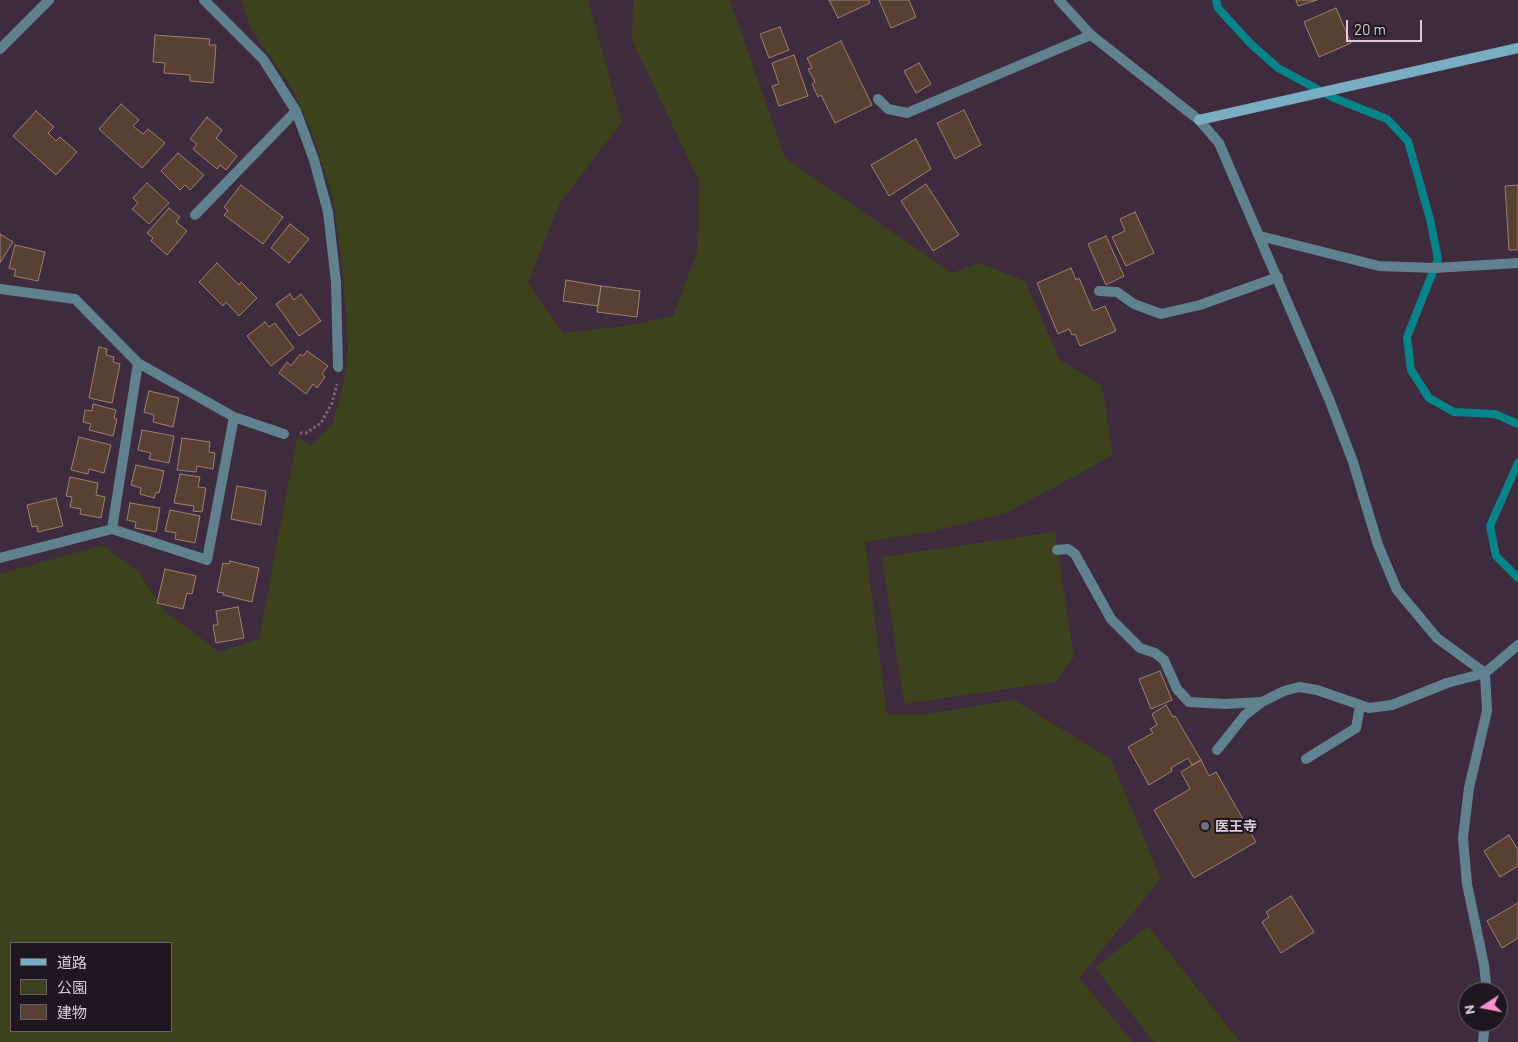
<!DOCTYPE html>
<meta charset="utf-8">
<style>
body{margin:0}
#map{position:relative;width:1518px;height:1042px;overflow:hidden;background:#3e2b3d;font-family:Barlow,"Noto Sans JP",sans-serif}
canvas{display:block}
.legend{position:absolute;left:10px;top:942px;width:162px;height:90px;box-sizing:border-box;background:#1f171f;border:1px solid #696069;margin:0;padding:6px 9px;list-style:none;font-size:15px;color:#d9cdd8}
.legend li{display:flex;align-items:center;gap:10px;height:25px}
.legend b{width:25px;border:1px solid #696069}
.north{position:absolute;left:1458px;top:982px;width:50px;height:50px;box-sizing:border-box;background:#1f171f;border:1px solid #696069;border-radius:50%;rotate:259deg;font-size:14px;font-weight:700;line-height:20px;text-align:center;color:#d9cdd8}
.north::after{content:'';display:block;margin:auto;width:18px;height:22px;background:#f98fc9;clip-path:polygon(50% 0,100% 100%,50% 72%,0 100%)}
.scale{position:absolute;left:1346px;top:20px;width:76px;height:22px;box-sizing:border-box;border:2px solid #d9cdd8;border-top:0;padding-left:6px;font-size:15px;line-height:18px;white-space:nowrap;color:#d9cdd8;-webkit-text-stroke:4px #1f171f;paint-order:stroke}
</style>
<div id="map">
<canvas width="1518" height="1042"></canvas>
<ul class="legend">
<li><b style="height:6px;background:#78adc2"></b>道路</li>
<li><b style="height:14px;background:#3b421c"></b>公園</li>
<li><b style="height:14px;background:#584032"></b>建物</li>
</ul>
<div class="north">N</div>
<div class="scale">20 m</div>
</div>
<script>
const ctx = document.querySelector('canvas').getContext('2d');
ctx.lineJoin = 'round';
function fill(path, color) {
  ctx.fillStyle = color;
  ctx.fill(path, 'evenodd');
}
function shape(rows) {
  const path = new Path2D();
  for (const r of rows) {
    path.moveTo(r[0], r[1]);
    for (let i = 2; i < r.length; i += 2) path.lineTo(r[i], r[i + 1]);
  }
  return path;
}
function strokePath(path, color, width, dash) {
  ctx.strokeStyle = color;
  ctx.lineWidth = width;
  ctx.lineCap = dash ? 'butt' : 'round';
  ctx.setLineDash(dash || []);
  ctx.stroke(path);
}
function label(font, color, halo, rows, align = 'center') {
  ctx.font = font + ' Barlow,"Noto Sans JP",sans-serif';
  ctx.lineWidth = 4;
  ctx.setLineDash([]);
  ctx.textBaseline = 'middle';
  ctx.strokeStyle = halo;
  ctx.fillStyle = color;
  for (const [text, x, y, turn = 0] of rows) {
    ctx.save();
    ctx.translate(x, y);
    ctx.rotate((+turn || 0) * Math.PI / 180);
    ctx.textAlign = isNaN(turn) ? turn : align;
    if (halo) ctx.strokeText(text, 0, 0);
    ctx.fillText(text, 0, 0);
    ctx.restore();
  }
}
const green = shape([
 [241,0,588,0,622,122,560,203,528,283,563,333,625,326,673,316,697,252,699,181,632,40,633,0,730,0,785,158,952,273,979,263,1025,281,1060,360,1102,385,1113,455,1007,513,930,532,865,542,887,714,924,714,1014,700,1111,759,1161,879,1079,978,1133,1042,0,1042,0,574,102,545,138,571,164,611,220,652,259,639,297,437,311,446,333,423,345,377,348,349,342,262,332,194,312,132,291,87,252,31],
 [11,943,171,943,171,1031,11,1031],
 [1055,532,1074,657,1055,682,904,704,882,557],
 [1148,926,1240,1042,1154,1042,1095,968]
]);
const stream = shape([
 [1216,0,1218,8,1251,44,1278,68,1334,98,1387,119,1408,141,1430,219,1438,259,1407,337,1411,370,1429,398,1454,412,1495,414,1518,424],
 [1518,463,1490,526,1496,556,1518,578]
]);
const building = shape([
 [829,0,869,0,870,3,838,18,829,0],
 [879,0,909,0,916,17,891,28,879,0],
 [1296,0,1317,0,1298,6,1296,0],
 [1336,8,1351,43,1319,57,1304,22,1336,8],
 [780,27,789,50,769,58,760,34,780,27],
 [155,35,210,39,209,45,216,45,213,83,190,81,190,75,164,73,165,63,153,62,155,35],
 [841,41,872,105,835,123,821,95,818,97,812,84,815,82,808,69,812,68,807,58,841,41],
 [794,55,808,96,779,106,772,86,779,84,772,63,794,55],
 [919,63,931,84,916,93,904,71,919,63],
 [121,104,139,120,133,126,143,134,148,129,165,143,142,168,99,129,121,104],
 [964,110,981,145,955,159,937,123,964,110],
 [36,111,54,127,48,133,56,141,60,137,77,152,56,175,13,136,36,111],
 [207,117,222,130,216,138,237,156,226,170,220,165,217,169,193,149,197,144,190,139,207,117],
 [916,139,931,169,889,196,871,165,916,139],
 [178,153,204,175,190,190,185,185,180,190,161,171,178,153],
 [147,183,169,203,149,224,132,209,138,203,133,198,147,183],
 [926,184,959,235,933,251,901,201,926,184],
 [241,185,283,217,263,244,224,215,228,211,224,207,241,185],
 [1518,185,1518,250,1509,250,1505,186,1518,185],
 [169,208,180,217,176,222,187,231,167,255,151,241,153,238,147,233,169,208],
 [1135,212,1154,253,1126,266,1112,237,1125,231,1120,219,1135,212],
 [290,224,309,239,289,263,271,248,290,224],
 [0,234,13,242,0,263,0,234],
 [1106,236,1124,276,1106,285,1088,244,1106,236],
 [15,245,45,252,38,281,14,276,16,270,9,268,15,245],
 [217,263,239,285,241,282,257,298,239,316,226,302,223,306,199,282,217,263],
 [1071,268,1076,280,1079,278,1093,311,1105,306,1116,331,1080,346,1075,334,1072,335,1069,329,1058,334,1037,283,1071,268],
 [566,280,601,286,598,306,563,301,566,280],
 [601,286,640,291,637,317,597,312,601,286],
 [290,294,294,300,301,294,321,321,299,336,276,304,290,294],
 [265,322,269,327,275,323,294,348,271,366,247,336,265,322],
 [99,347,107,349,106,355,114,357,113,362,120,364,112,403,89,398,99,347],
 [307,351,328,366,322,374,325,377,317,388,313,384,306,394,279,373,287,362,291,366,300,354,303,356,307,351],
 [149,391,179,398,173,427,153,422,154,415,144,412,149,391],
 [93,404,116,410,114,418,117,419,113,436,89,430,91,424,83,422,85,410,92,411,93,404],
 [142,430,174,436,169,463,149,459,151,453,138,450,142,430],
 [79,437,111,445,104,473,89,469,88,474,71,470,79,437],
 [182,438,210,442,209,452,215,453,213,469,197,466,196,472,177,470,182,438],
 [136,465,164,471,159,493,156,492,154,498,140,494,141,488,131,485,136,465],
 [180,474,200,477,198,487,206,488,202,512,193,511,194,506,174,503,180,474],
 [70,477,98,483,96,495,105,497,101,518,80,514,81,509,70,507,72,497,66,496,70,477],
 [237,486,266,491,261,525,231,519,237,486],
 [56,498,63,526,38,532,37,526,32,527,27,505,56,498],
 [130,503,160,508,156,532,135,528,136,522,127,520,130,503],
 [170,510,200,516,195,543,175,539,176,533,165,531,170,510],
 [230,561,259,568,252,602,223,595,224,593,217,592,223,563,229,564,230,561],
 [165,569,196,576,192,594,187,593,183,609,157,603,165,569],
 [238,607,244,638,216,643,213,625,218,625,216,611,238,607],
 [1160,671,1172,700,1151,709,1139,679,1160,671],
 [1166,705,1173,717,1175,716,1201,760,1192,765,1188,758,1171,768,1172,771,1149,785,1128,747,1153,733,1150,729,1157,725,1152,714,1166,705],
 [1201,760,1209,776,1216,772,1256,842,1194,878,1154,810,1190,789,1181,772,1201,760],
 [1509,835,1518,850,1518,866,1500,877,1484,851,1509,835],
 [1291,896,1314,932,1281,953,1262,922,1269,917,1266,912,1291,896],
 [1518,903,1518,938,1502,948,1487,921,1518,903]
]);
const path = shape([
 [300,433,306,433,321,423,332,403,337,384]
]);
const lane = shape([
 [878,99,888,109,907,113,1091,35],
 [195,215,296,111],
 [1099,291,1117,292,1134,304,1161,314,1200,305,1278,277],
 [1057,550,1068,549,1075,554,1111,619,1140,648,1155,653,1164,660,1177,689,1189,702,1225,704,1262,702],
 [1217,750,1245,715,1262,702,1284,691,1299,687,1317,690,1369,708,1392,705,1447,683,1485,673],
 [1306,759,1356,728,1360,706]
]);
const street = shape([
 [204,0,263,59,296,111,314,160,328,212,336,282,338,367],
 [1059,0,1091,35,1199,120,1219,143,1329,399,1353,462,1378,545,1397,590,1437,638,1485,673],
 [0,49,49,0],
 [1260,236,1379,266,1435,268,1518,263],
 [0,289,75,299,138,363,234,417,207,560,112,529,0,558],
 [234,417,284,434],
 [112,529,138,363],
 [1485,673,1487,711,1469,788,1463,838,1467,884,1484,965,1487,992],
 [1485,673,1518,645],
 [1483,1042,1485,1022]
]);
const secondary = shape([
 [1199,120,1518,48]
]);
const markers = [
 [1205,826,5,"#6b7280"]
];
const poiNames = [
 ["医王寺",1215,826]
];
fill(green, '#3b421c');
strokePath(stream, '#07848a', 8);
fill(building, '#584032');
strokePath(building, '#9d8273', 1);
strokePath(path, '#796978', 3, [2.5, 2.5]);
strokePath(lane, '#60818e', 10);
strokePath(street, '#60818e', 10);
strokePath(secondary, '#78adc2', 10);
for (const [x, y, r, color] of markers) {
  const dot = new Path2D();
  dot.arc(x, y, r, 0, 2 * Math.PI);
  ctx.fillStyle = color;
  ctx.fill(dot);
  strokePath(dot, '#1f171f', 2);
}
label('bold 14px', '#d9cdd8', '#1f171f', poiNames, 'left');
</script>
